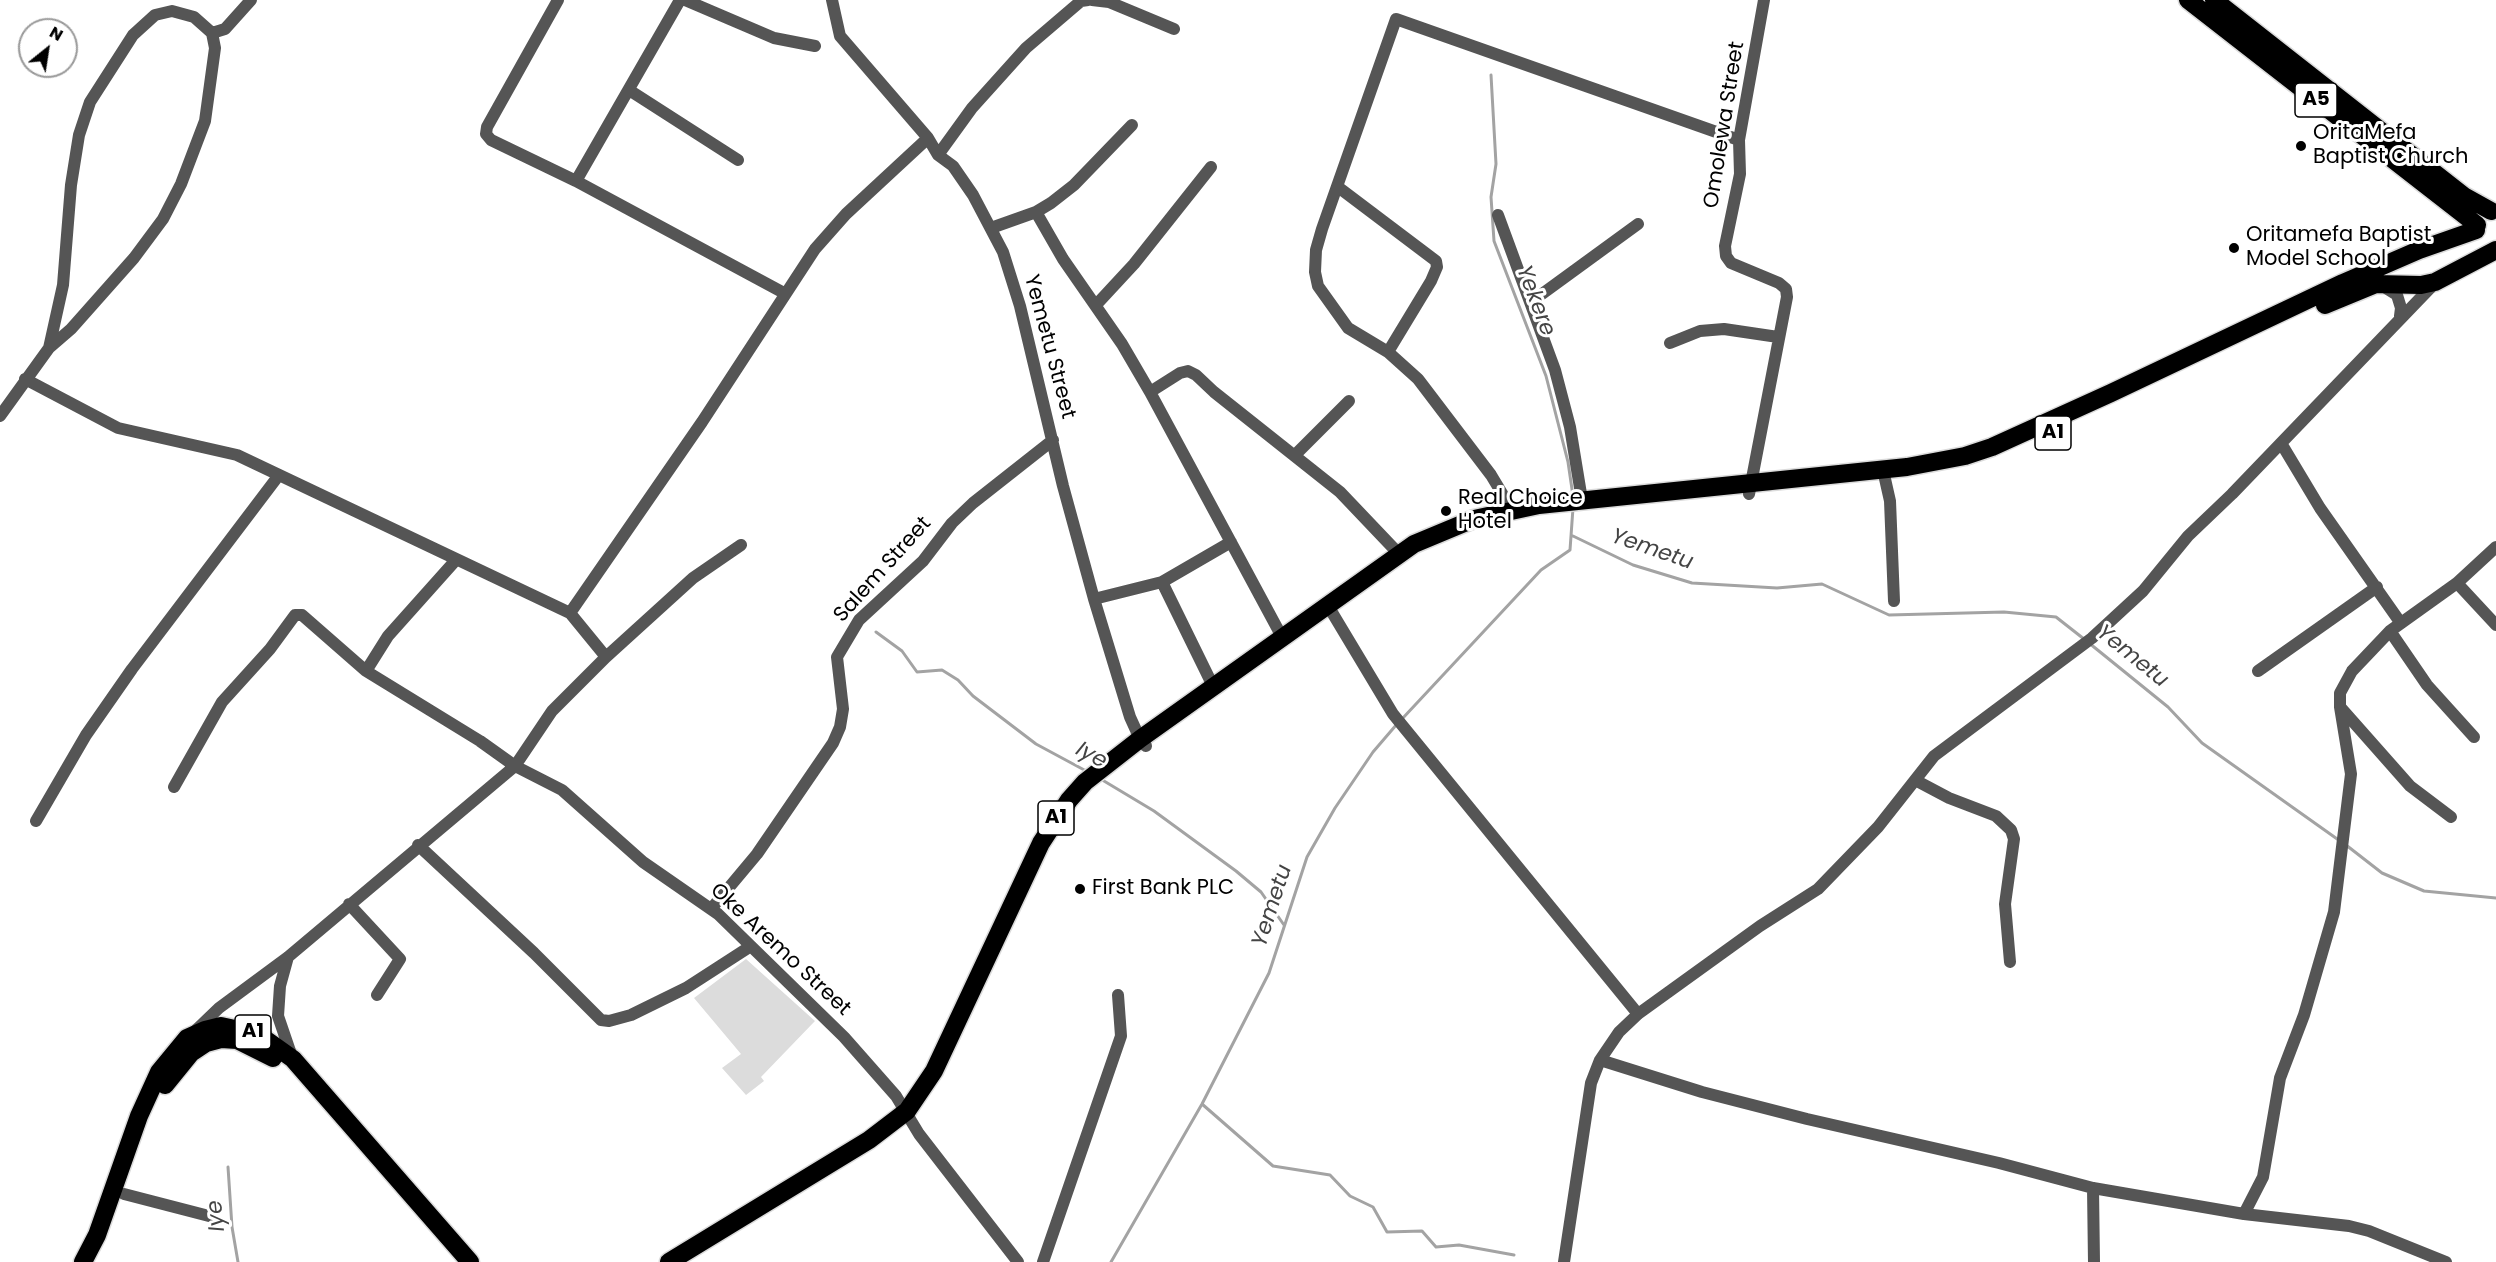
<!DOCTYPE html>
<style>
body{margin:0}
#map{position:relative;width:2496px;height:1262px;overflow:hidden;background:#fff;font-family:Poppins,sans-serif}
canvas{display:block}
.north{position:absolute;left:18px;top:18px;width:60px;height:60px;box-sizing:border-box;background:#fff;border:2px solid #999;border-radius:50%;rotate:30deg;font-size:16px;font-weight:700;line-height:24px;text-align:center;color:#000}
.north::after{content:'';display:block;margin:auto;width:21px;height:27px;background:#000;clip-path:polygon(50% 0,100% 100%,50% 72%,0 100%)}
</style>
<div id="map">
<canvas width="2496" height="1262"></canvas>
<div class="north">N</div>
</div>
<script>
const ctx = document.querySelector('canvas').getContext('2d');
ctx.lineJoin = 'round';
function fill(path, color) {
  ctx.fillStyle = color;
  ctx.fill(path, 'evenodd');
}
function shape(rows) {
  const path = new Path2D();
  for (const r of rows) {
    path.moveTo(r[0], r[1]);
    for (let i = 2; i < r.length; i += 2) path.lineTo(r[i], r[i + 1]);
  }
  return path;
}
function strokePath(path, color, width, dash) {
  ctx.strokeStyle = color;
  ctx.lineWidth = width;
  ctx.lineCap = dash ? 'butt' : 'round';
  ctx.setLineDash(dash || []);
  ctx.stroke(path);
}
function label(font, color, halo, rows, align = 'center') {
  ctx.font = font + ' Poppins,sans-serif';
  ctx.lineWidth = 6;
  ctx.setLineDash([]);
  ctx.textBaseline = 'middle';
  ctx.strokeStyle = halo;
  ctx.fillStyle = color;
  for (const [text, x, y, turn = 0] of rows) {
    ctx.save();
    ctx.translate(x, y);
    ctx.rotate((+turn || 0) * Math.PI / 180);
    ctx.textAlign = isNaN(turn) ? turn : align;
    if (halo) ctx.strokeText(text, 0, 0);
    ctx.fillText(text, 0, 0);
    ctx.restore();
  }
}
const green = shape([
 [746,959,815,1021,761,1077,764,1081,746,1095,722,1068,741,1054,694,998]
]);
const stream = shape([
 [1491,75,1496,164,1491,197,1494,241,1546,376,1568,462,1573,496],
 [1573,536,1633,565,1692,583,1777,588,1822,584,1889,615,2004,612,2056,617,2084,639],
 [876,632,902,651,917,672,942,670,958,680,973,696,1036,744,1088,772],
 [2089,643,2168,707,2202,743,2340,841],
 [1402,719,1541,570,1570,550,1573,508],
 [1099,778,1154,811,1236,871,1261,892,1284,925],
 [2346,845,2382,873,2424,891,2496,898],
 [1202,1104,1273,1166,1330,1175,1350,1196,1373,1207,1387,1232,1422,1231,1436,1247,1459,1245,1514,1255],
 [228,1167,232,1227,238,1262],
 [1111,1262,1202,1104,1269,973,1307,857,1335,808,1373,752,1397,724]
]);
const minor = shape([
 [558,0,487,127,486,134,491,140,576,181,784,293],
 [685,0,774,38,815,46],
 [832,0,840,36,928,138,938,155,953,166,973,195,1003,252,1020,306,1063,486,1094,599,1130,717,1140,739,1146,746],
 [1092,0,1109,2,1174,29],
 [212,33,225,29,251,0],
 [629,90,738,160],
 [938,155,972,108,1026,48,1081,1,1088,0],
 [576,181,680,0],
 [1338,187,1436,261,1437,267,1431,281,1388,352],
 [1036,212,1063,259,1122,344,1150,392,1180,373,1188,371,1196,375,1214,392,1340,492,1399,554],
 [1498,215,1555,370,1570,427,1582,500],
 [991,228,1036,212,1051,203,1074,185,1132,125],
 [2381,285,2397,295,2401,308,2400,316],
 [1531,302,1638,224],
 [1096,305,1134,264,1211,167],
 [1670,343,1700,331,1724,329,1778,337],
 [25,379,118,428,237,455,570,613,606,657,552,711,515,766,288,957,219,1008,193,1033],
 [1150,392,1282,637],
 [0,416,49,348,71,329,134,258,163,219,181,184,205,121,215,48,212,33,194,17,172,11,155,15,133,35,90,102,79,135,71,185,63,285,49,348],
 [2281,443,2320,508,2400,622],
 [1295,455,1349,401],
 [1883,470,1890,501,1894,601],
 [1749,494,1787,297,1786,289,1779,283,1731,263,1726,256,1725,246,1740,174,1739,140,1764,0],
 [1512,510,1491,475,1418,379,1388,352,1348,328,1318,286,1315,272,1316,250,1322,229,1396,19,1739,140],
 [1162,582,1213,686],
 [2457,583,2496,625],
 [1094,599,1162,582,1231,542],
 [1327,604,1393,714,1638,1014],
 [570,613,702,422,815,249,846,214,928,138],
 [2390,631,2427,685,2474,737],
 [606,657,693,578,741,545],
 [366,671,388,636,455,561],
 [2258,671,2377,587],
 [2341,708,2410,786,2451,817],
 [1915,780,1949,798,1996,816,2011,830,2014,839,2005,904,2010,962],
 [174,787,222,702,270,649,295,615,302,615,366,671,480,741,515,766,562,790,643,862,718,914,844,1037,896,1096,919,1134,1018,1262],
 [36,821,86,735,132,669,279,475],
 [418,845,534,953,601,1020,609,1021,631,1015,686,988,751,946],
 [349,904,400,959,377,995],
 [711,909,757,854,833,743,840,727,843,709,837,657,859,620,923,561,952,523,973,503,1053,440],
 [288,957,280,986,278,1016,292,1057],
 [1600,1060,1702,1092,1807,1119,1999,1163,2093,1188,2244,1214,2349,1226,2369,1231,2446,1262],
 [2093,1188,2094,1262],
 [124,1194,209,1216],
 [2244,1214,2263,1177,2280,1078,2304,1015,2334,912,2351,774,2340,707,2340,693,2352,671,2390,631,2457,583,2496,547],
 [1043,1262,1121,1036,1118,995],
 [1564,1262,1591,1083,1600,1060,1619,1032,1638,1014,1760,926,1818,889,1878,827,1934,756,2092,638,2143,591,2188,536,2232,494,2434,284]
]);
const highway = shape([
 [2188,0,2477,225],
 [2214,0,2464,196,2491,211],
 [2325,305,2376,284,2421,285,2435,282,2496,250],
 [165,1085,191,1053,206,1043,221,1039,237,1040,273,1058],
 [83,1262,97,1235,139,1116,159,1072,187,1038,205,1030,221,1026,258,1034,293,1059,470,1262],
 [669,1262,869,1140,907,1111,934,1071,1041,843,1069,800,1085,782,1140,739,1414,544,1474,519,1539,505,1907,467,1965,456,1992,447,2111,393,2343,283,2419,250,2476,230]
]);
const markers = [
 [2301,146,6,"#000"],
 [2234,248,6,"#000"],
 [1446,511,6,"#000"],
 [1080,889,6,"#000"]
];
const shields = [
 [2316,100,42],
 [2053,433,36],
 [1056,818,36],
 [253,1032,36]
];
const shieldNames = [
 ["A5",2316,100],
 ["A1",2053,433],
 ["A1",1056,818],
 ["A1",253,1032]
];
const streetNames = [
 ["Omolewa Street",1725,125,-81],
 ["Yemetu Street",1049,347,75],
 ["Salem Street",883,570,-48],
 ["Oke Aremo Street",780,950,43]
];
const poiNames = [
 ["OritaMefa",2313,134],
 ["Baptist Church",2313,158],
 ["Oritamefa Baptist",2246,236],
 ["Model School",2246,260],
 ["Real Choice",1458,499],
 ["Hotel",1458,523],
 ["First Bank PLC",1092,889]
];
const waterNames = [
 ["Yekere",1535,301,69],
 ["Yemetu",1652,550,19],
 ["Yemetu",2132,657,39],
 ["Iye",1091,756,29],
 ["Yemetu",1273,906,-72],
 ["Iye",217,1216,-96]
];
fill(green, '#dcdcdc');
strokePath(stream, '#a3a3a3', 3);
strokePath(highway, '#dbdbdb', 21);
strokePath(minor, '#555', 12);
strokePath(highway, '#000', 18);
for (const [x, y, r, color] of markers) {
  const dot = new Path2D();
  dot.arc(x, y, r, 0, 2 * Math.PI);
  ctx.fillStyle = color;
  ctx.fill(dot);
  strokePath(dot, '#fff', 2);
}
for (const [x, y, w] of shields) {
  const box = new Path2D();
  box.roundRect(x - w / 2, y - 17, w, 34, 4.5);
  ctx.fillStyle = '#fff';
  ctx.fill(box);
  strokePath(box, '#000', 1.5);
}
label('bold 20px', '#000', null, shieldNames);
label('21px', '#000', '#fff', streetNames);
label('21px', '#000', '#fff', poiNames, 'left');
label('italic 22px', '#444', '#fff', waterNames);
</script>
